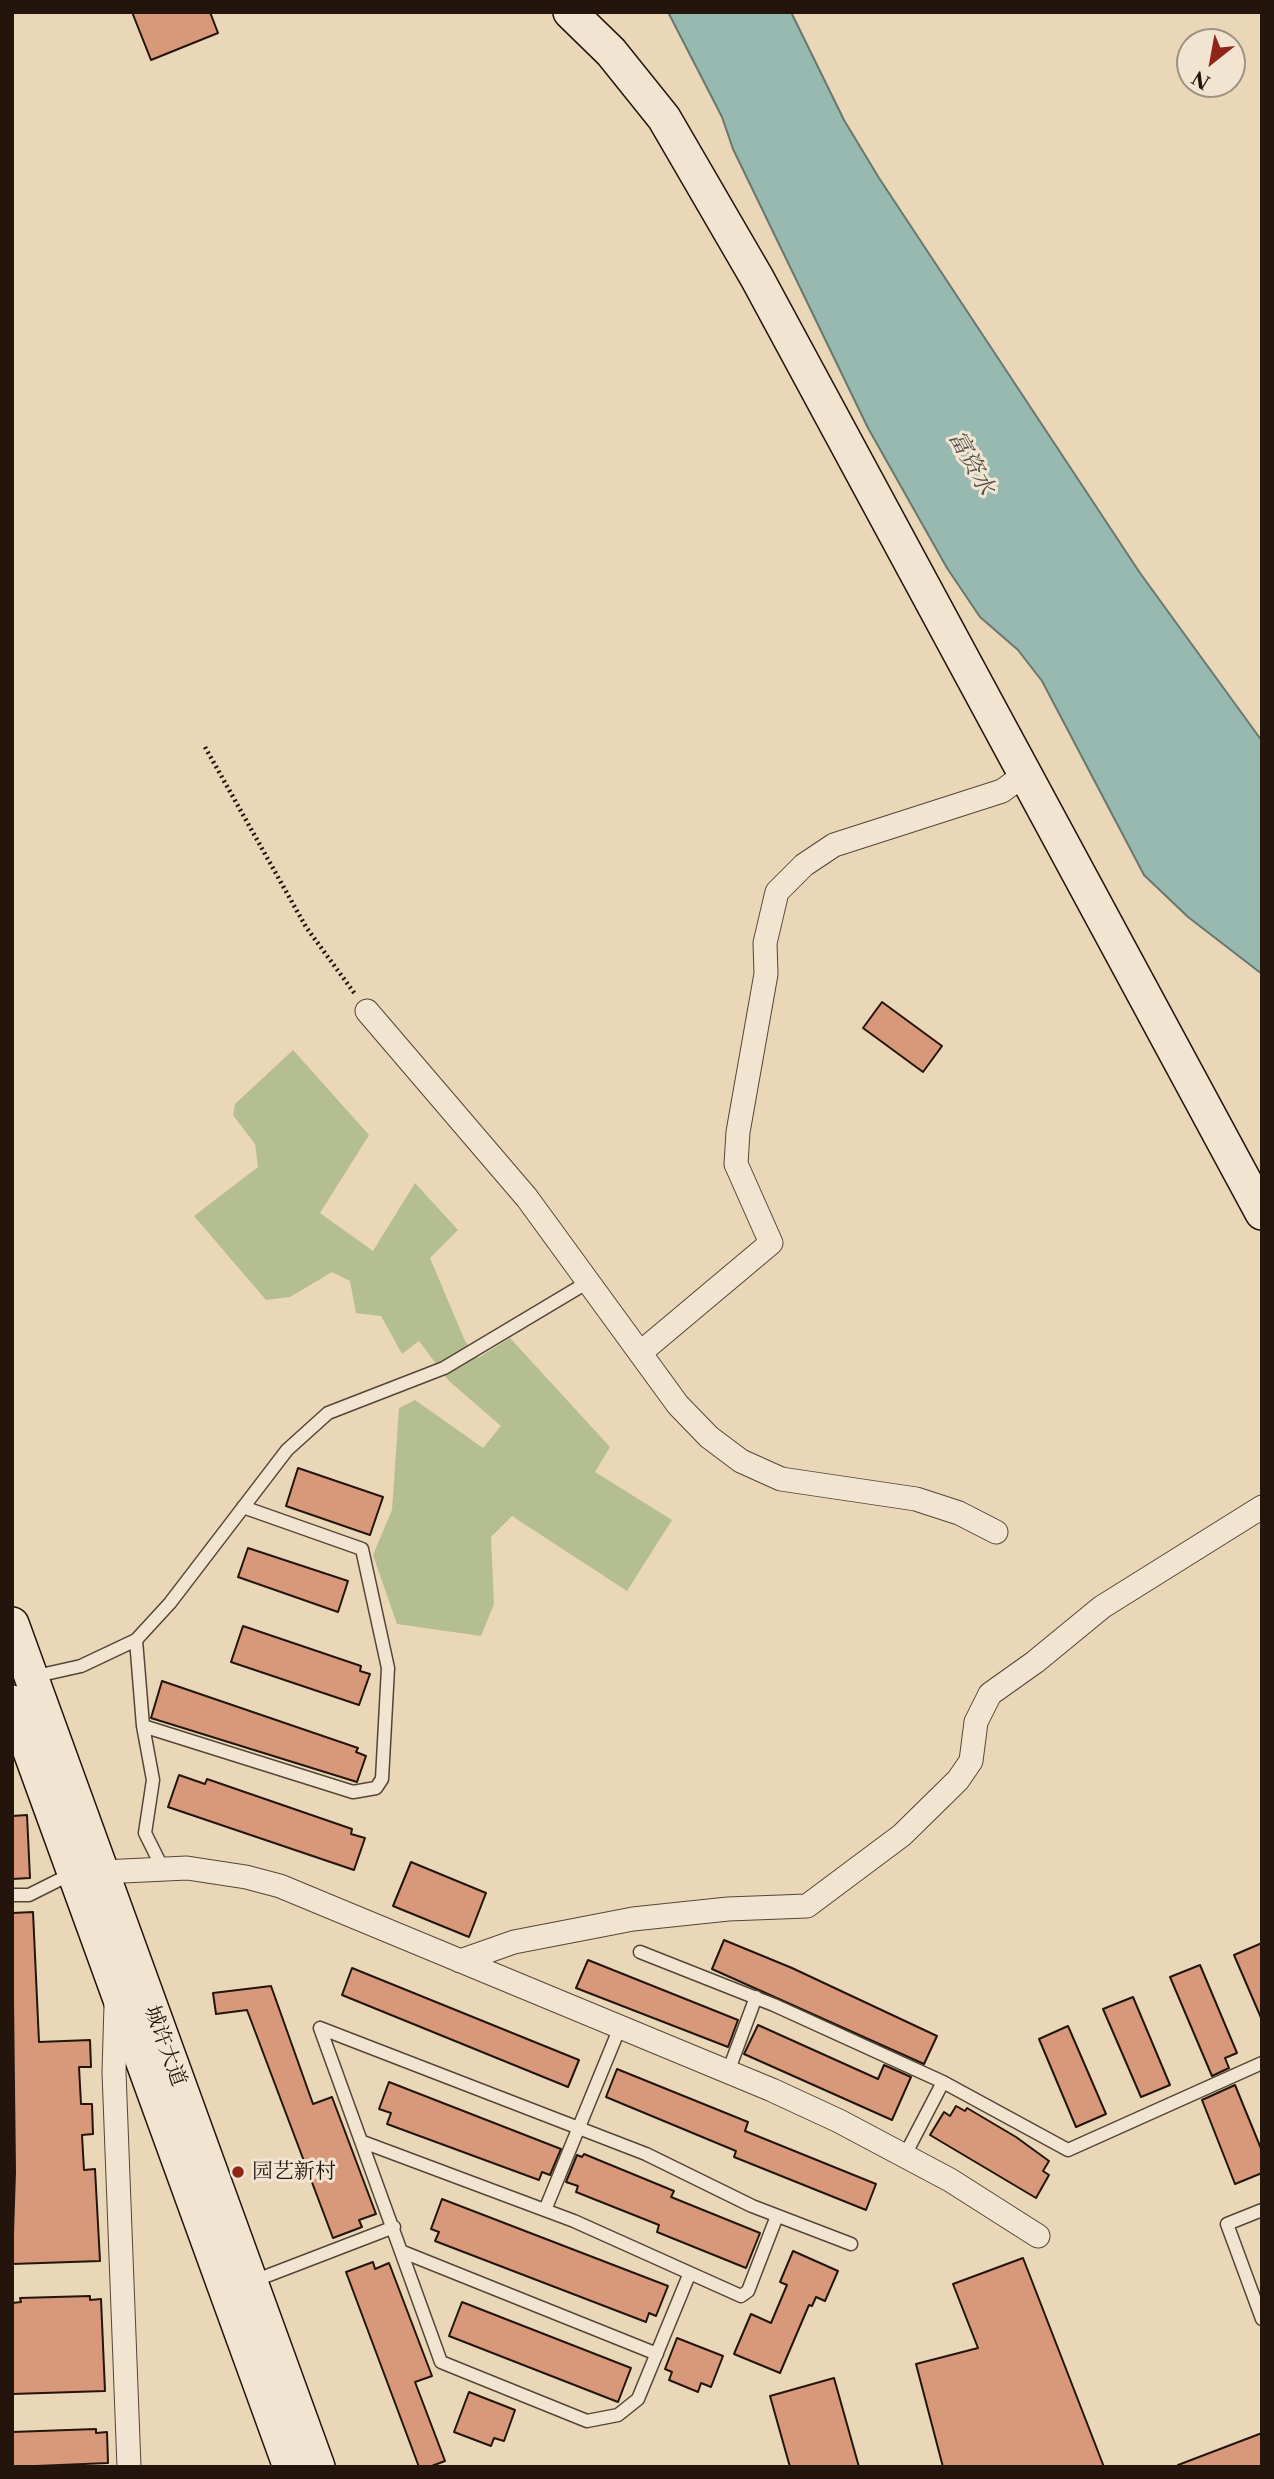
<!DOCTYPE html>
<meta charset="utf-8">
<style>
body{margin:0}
#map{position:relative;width:1274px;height:2479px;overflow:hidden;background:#e9d7b8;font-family:"Libre Caslon Text",serif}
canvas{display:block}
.frame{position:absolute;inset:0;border:14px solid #23150c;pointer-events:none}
.north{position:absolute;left:1176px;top:28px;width:70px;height:70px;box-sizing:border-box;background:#f1e5d1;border:2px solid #9f9282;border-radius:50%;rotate:211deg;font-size:19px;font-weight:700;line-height:28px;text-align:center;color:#23150c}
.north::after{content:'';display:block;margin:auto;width:24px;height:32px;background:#8f2418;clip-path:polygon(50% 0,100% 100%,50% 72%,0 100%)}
</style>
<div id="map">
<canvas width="1274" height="2479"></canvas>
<div class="frame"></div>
<div class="north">N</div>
</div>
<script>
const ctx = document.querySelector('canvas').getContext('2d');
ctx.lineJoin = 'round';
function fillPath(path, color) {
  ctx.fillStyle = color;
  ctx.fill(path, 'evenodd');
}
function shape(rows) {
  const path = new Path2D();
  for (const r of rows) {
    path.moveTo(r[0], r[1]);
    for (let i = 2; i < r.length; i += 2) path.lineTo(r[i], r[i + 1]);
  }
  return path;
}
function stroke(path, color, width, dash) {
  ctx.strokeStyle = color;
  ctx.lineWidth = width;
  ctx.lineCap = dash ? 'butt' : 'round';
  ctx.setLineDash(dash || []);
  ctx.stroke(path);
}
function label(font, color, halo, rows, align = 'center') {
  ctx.font = font + ' "Libre Caslon Text","Noto Serif SC",serif';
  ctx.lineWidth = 6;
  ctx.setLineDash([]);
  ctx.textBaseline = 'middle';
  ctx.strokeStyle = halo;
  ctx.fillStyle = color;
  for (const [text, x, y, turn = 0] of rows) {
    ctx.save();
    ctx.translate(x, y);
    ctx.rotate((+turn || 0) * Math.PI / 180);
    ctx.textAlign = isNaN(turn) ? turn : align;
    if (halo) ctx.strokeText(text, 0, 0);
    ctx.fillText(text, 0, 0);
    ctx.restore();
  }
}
fillPath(shape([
 [293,1050,369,1135,320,1213,373,1251,415,1183,458,1230,430,1258,465,1341,478,1358,510,1338,610,1447,595,1472,672,1520,627,1591,512,1516,491,1537,494,1604,481,1636,397,1624,373,1555,392,1510,399,1408,415,1400,483,1448,501,1426,449,1381,419,1341,402,1354,381,1316,356,1313,350,1281,332,1272,290,1297,266,1300,194,1216,258,1167,255,1144,233,1115,235,1104]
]), '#b5be90');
const water = shape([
 [668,12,791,12,844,120,879,178,1140,573,1262,741,1262,974,1188,917,1144,875,1042,681,1018,650,980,617,947,568,868,428,733,149,722,117,668,12]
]);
fillPath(water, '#97b9b0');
stroke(water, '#69776e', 2);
const building = shape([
 [132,12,210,12,218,33,151,60,132,12],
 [882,1002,942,1046,923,1072,863,1028,882,1002],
 [298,1468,383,1497,370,1535,286,1506,298,1468],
 [248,1548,348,1581,338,1612,238,1577,248,1548],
 [243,1626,361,1666,360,1671,370,1674,359,1705,231,1662,243,1626],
 [162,1681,358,1748,356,1752,366,1756,357,1782,151,1718,162,1681],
 [179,1775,205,1784,207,1779,352,1829,351,1834,365,1838,354,1870,168,1807,179,1775],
 [27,1815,30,1878,12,1879,12,1816,27,1815],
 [411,1862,486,1893,469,1937,393,1906,411,1862],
 [33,1912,39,2042,90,2040,91,2067,79,2067,81,2104,92,2104,93,2134,82,2135,84,2170,95,2169,100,2261,12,2264,15,2172,12,1913,33,1912],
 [724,1940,792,1968,937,2036,924,2064,712,1969,724,1940],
 [1262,1943,1262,2020,1234,1955,1262,1943],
 [588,1960,738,2020,728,2047,576,1988,588,1960],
 [1200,1965,1237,2053,1225,2058,1229,2068,1212,2076,1170,1977,1200,1965],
 [352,1968,579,2060,568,2087,342,1995,352,1968],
 [271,1986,313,2104,332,2097,376,2214,359,2220,362,2227,333,2238,247,2010,216,2014,213,1993,271,1986],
 [1133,1997,1170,2085,1141,2097,1103,2009,1133,1997],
 [758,2025,878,2079,884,2065,911,2077,892,2120,744,2054,758,2025],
 [1068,2026,1106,2114,1076,2127,1039,2039,1068,2026],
 [617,2069,748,2122,745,2131,876,2184,866,2210,734,2157,736,2151,606,2097,617,2069],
 [389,2082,561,2149,550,2175,542,2172,539,2180,387,2124,391,2113,379,2109,389,2082],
 [1235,2085,1262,2151,1262,2173,1235,2184,1202,2100,1235,2085],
 [956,2106,965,2111,967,2108,1016,2137,1049,2161,1043,2171,1049,2175,1036,2198,930,2135,944,2112,950,2116,956,2106],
 [584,2154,674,2191,671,2197,760,2233,746,2268,657,2232,659,2225,576,2192,578,2186,566,2182,577,2155,582,2157,584,2154],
 [442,2199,668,2286,656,2316,649,2313,646,2322,435,2241,439,2232,431,2229,442,2199],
 [793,2251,838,2271,825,2301,816,2297,812,2306,809,2305,780,2373,734,2354,751,2314,771,2323,787,2285,780,2282,793,2251],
 [1023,2258,1104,2467,943,2467,916,2364,978,2348,953,2284,1023,2258],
 [373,2262,375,2269,389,2263,432,2376,415,2382,445,2461,429,2467,419,2467,346,2272,373,2262],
 [90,2296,90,2300,101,2299,105,2391,12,2394,12,2303,21,2302,20,2298,90,2296],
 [462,2302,631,2368,618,2402,449,2336,462,2302],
 [677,2338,723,2356,711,2387,701,2383,698,2392,669,2380,672,2372,665,2369,677,2338],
 [834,2378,859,2467,790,2467,770,2396,834,2378],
 [469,2392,515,2410,504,2441,494,2438,491,2446,454,2432,469,2392],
 [96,2429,96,2433,107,2432,108,2463,12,2467,12,2432,96,2429],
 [1262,2433,1262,2467,1178,2467,1178,2465,1262,2433]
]);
fillPath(building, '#d8997b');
stroke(building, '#23150c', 2);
const lane = shape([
 [136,1640,143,1726,153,1780,145,1833,162,1867],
 [32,1677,81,1666,136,1640,170,1603,287,1450,328,1413,444,1368,588,1282],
 [143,1726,353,1792,376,1788,382,1779,388,1668,362,1549,243,1507],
 [12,1895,29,1895,73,1873],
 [640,1952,774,2005,943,2082],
 [320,2028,441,2362,587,2421,618,2415,638,2399,689,2275],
 [320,2028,646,2154,752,2206,851,2244],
 [728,2072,756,1997],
 [363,2142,574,2221,741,2296,748,2291,777,2216],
 [905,2155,943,2082,1068,2150,1262,2063],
 [545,2210,620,2027],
 [1262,2210,1227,2224,1262,2319],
 [403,2252,657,2354],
 [251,2282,394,2227]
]);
const street = shape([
 [367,1011,527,1198,678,1405,709,1437,741,1461,781,1479,916,1499,959,1513,996,1532],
 [640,1353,771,1243,736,1164,738,1132,766,974,765,943,777,892,804,865,834,845,1002,791,1024,775],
 [102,1872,187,1868,246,1877,280,1886,772,2090,839,2121,950,2180,1038,2236],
 [460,1961,514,1942,633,1919,728,1909,807,1906,902,1835,958,1780,971,1761,976,1722,990,1694,1035,1662,1102,1607,1262,1507],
 [116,2005,114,2072,129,2467]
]);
const secondary = shape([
 [570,12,611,52,664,118,757,278,1262,1213],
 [12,1624,318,2467],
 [12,1702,290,2467]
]);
stroke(lane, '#544637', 15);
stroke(street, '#544637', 25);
stroke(secondary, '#23150c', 36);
stroke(shape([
 [205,747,306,927,355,994]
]), '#23150c', 4.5, [2, 3.5]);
stroke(lane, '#f1e5d1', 12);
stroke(street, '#f1e5d1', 23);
stroke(secondary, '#f1e5d1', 33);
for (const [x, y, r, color] of [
 [238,2172,7,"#8f2418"]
]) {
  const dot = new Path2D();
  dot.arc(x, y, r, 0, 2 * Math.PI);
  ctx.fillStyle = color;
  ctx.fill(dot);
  stroke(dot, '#f1e5d1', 2.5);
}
label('21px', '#23150c', '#f1e5d1', [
 ["城许大道",165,2046,70]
]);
label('21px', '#23150c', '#f1e5d1', [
 ["园艺新村",252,2172]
], 'left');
label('italic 23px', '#4c4e45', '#f1e5d1', [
 ["富资水",971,463,61]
]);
</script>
